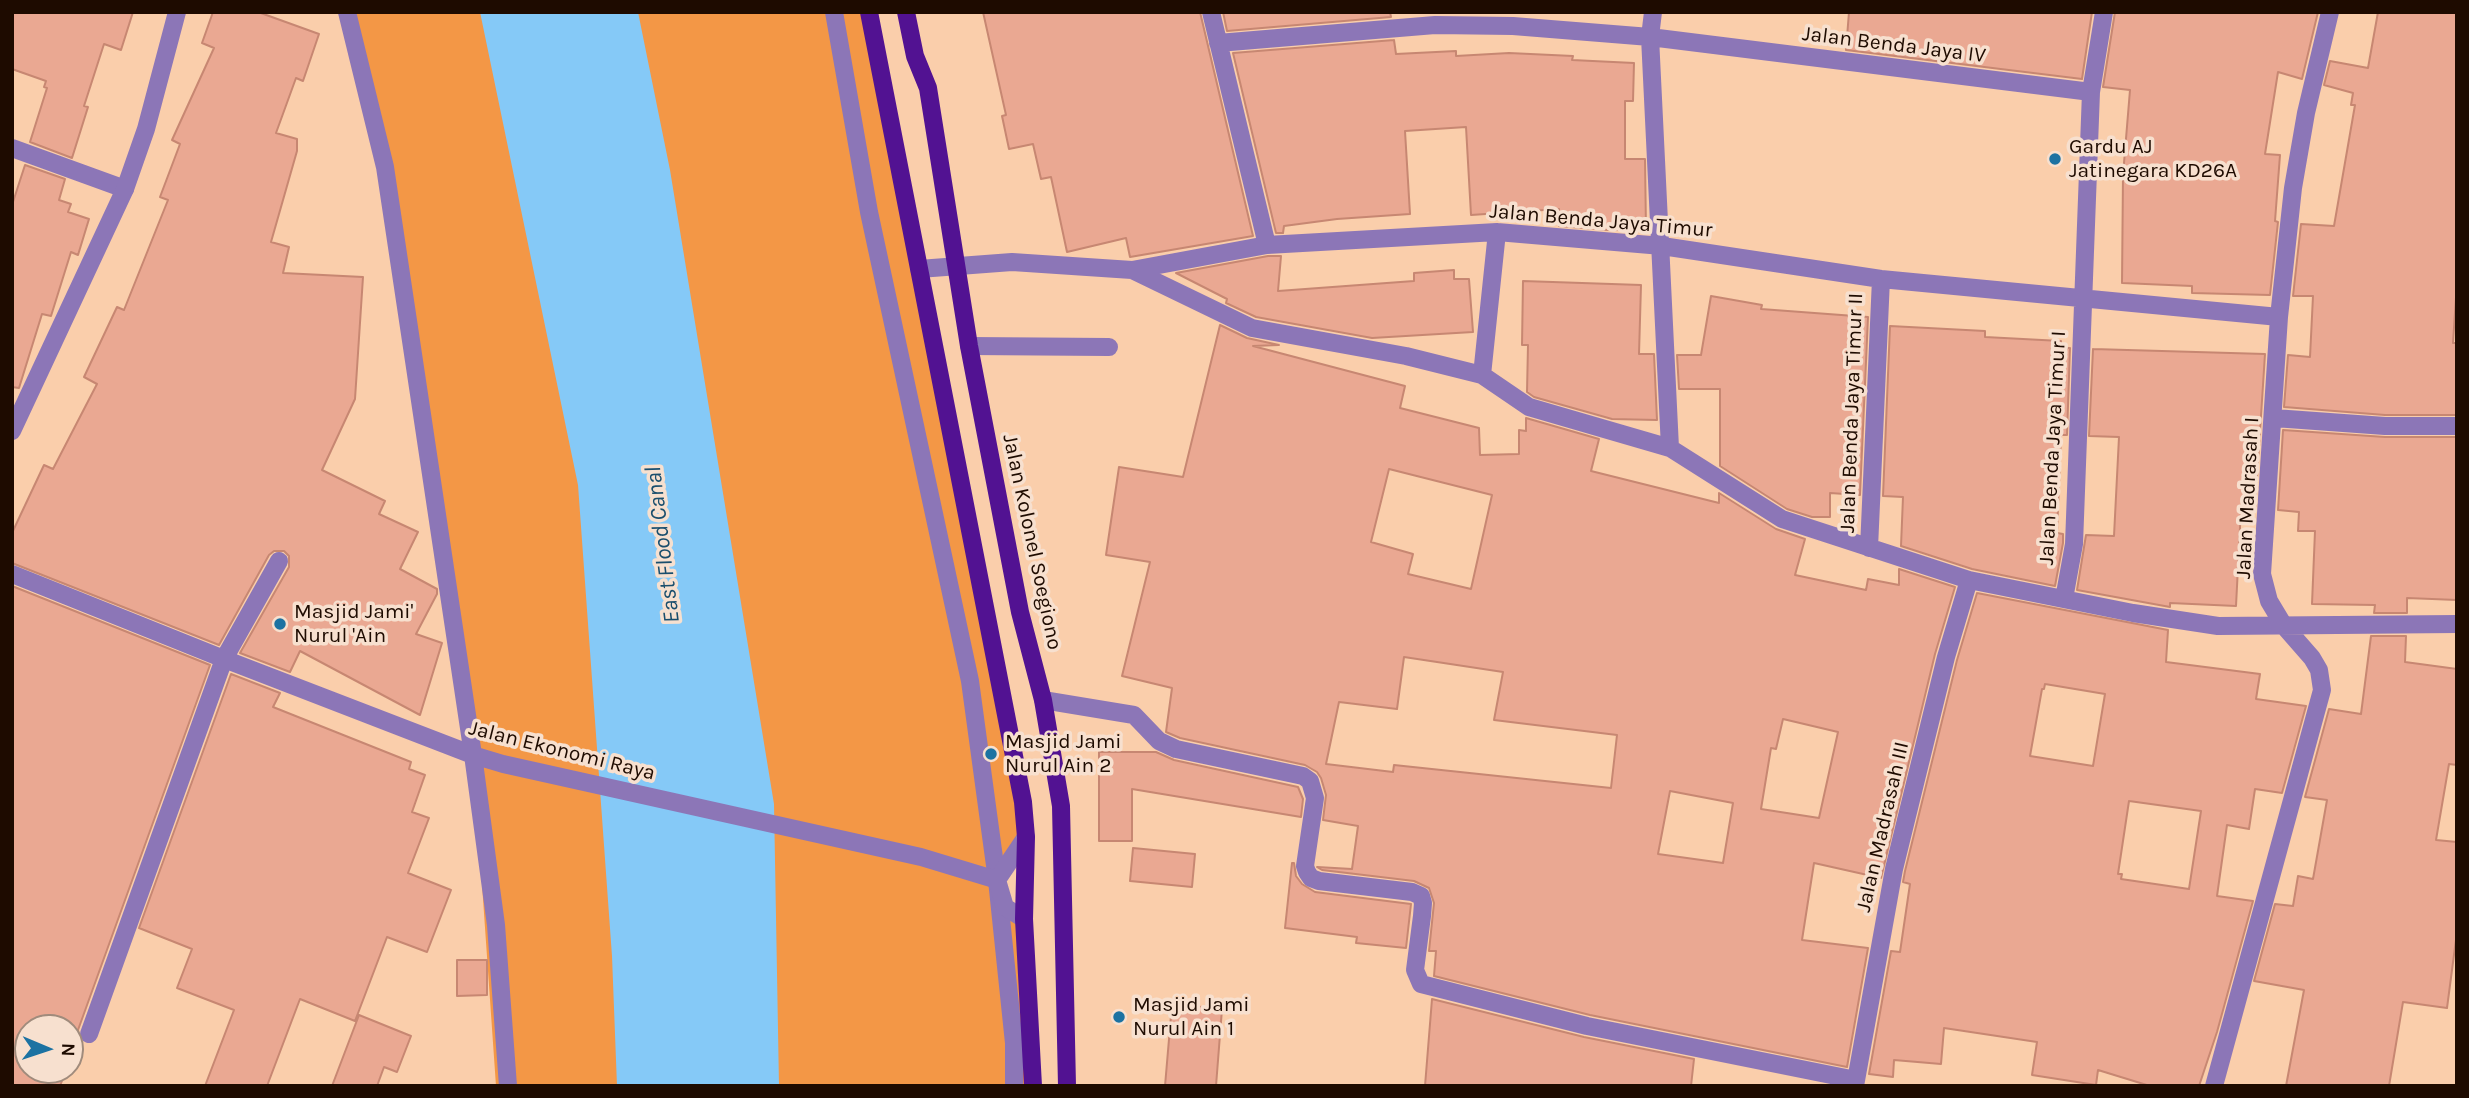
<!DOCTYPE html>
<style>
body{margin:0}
#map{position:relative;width:2469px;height:1098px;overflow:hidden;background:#faceab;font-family:Karla,sans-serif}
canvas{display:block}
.frame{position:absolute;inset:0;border:14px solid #1e0b00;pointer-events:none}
.north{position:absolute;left:14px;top:1014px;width:70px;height:70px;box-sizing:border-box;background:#f7e0cf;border:2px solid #a08b7c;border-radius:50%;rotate:92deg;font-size:19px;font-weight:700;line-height:28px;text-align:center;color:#1e0b00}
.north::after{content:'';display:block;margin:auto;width:24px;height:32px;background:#1c72a2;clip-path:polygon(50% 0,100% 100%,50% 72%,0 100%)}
</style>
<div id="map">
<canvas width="2469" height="1098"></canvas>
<div class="frame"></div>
<div class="north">N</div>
</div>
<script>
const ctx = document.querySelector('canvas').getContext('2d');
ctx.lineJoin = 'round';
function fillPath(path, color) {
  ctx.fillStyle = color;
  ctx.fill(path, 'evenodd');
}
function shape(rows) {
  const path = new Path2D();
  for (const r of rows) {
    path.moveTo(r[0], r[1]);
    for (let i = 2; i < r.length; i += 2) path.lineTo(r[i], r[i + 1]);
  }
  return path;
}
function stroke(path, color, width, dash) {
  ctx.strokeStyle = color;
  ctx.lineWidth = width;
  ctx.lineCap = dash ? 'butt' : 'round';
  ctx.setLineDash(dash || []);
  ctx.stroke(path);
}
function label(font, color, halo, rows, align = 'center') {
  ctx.font = font + ' Karla,sans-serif';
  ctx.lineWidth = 7;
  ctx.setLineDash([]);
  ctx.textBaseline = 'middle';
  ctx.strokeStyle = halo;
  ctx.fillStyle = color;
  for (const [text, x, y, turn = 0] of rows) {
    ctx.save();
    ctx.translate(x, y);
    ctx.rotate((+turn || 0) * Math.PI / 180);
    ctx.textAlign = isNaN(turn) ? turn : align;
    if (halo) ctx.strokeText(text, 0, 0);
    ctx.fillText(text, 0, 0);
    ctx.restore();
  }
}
fillPath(shape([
 [347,12,869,12,1026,837,997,880,1024,919,1033,1086,496,1086,473,755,385,167]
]), '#f39746');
fillPath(shape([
 [480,12,638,12,670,170,774,804,779,1086,617,1086,612,956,578,485]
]), '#85c9f7');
const building = shape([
 [12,12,133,12,121,50,104,44,84,106,88,107,72,158,30,142,47,88,44,87,46,81,12,69,12,12],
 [213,12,258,12,319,34,303,81,296,78,276,133,297,139,297,151,271,242,289,247,283,273,363,277,355,399,322,470,385,501,379,514,418,532,400,569,437,589,437,594,416,634,442,643,420,715,300,651,290,672,240,653,289,567,289,556,284,551,274,551,269,555,219,645,12,563,12,533,44,465,53,469,97,384,84,377,117,307,124,310,168,200,160,197,180,144,172,140,214,48,202,43,213,12],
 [983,12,1200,12,1253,236,1130,257,1126,238,1067,252,1051,177,1041,179,1033,144,1009,149,1002,116,1006,115,983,12],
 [1223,12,1390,12,1391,17,1227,31,1223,12],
 [1849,12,2092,12,2082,79,1846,50,1849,12],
 [2115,12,2318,12,2302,79,2278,72,2265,154,2280,155,2275,221,2278,222,2270,295,2192,293,2192,286,2122,283,2123,175,2130,90,2103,87,2115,12],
 [2378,12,2457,12,2457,282,2453,343,2457,343,2457,415,2385,415,2284,407,2288,355,2310,357,2313,296,2293,296,2301,224,2334,226,2355,105,2351,105,2353,93,2324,85,2330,61,2368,68,2378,12],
 [1394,40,1396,54,1456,51,1456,56,1509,53,1573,56,1572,60,1634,63,1633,101,1625,101,1625,159,1645,159,1646,230,1608,230,1559,226,1559,209,1471,215,1466,127,1405,131,1410,214,1337,219,1284,226,1283,233,1276,233,1233,53,1394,40],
 [25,165,65,179,59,200,71,204,68,212,89,219,78,255,71,252,51,316,42,314,19,388,12,387,12,205,25,165],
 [1268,256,1281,256,1278,291,1414,281,1414,273,1454,270,1454,279,1469,279,1473,332,1372,338,1256,317,1226,303,1227,299,1176,273,1268,256],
 [1523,281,1641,285,1639,354,1654,354,1657,420,1612,419,1534,397,1527,392,1528,345,1522,345,1523,281],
 [1711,296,1762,305,1761,309,1868,317,1860,495,1830,493,1830,517,1812,517,1787,509,1720,466,1720,389,1679,389,1677,355,1701,355,1711,296],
 [1220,325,1247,338,1279,345,1253,346,1405,386,1400,408,1479,428,1480,455,1519,454,1519,430,1526,431,1526,418,1599,439,1591,471,1719,503,1719,493,1776,529,1805,539,1795,575,1866,590,1868,579,1899,585,1899,569,1955,587,1935,654,1881,878,1814,863,1802,940,1868,948,1847,1067,1590,1015,1434,976,1436,951,1429,951,1434,903,1429,888,1414,881,1322,870,1317,867,1352,869,1358,826,1323,820,1326,795,1321,778,1317,772,1305,765,1180,738,1166,732,1172,688,1122,676,1150,562,1106,555,1119,467,1183,477,1220,325],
 [1389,469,1492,495,1471,589,1408,574,1413,554,1371,542,1389,469],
 [1404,657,1503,672,1494,720,1617,735,1611,788,1394,765,1393,772,1326,764,1339,702,1397,709,1404,657],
 [1783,719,1838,732,1819,818,1761,809,1771,748,1776,749,1783,719],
 [1670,791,1733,803,1723,863,1658,854,1670,791],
 [1890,326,1985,331,1985,337,2061,341,2061,348,2070,348,2067,435,2061,435,2057,533,2063,534,2063,543,2055,586,1972,569,1901,546,1903,497,1883,496,1890,326],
 [2093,349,2265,354,2255,509,2241,508,2236,606,2170,603,2170,607,2077,590,2086,535,2114,536,2119,437,2089,436,2093,349],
 [2283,430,2385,437,2457,437,2457,600,2407,598,2407,613,2374,613,2375,605,2312,604,2315,531,2298,531,2299,512,2278,510,2283,430],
 [12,586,210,665,78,1030,79,1038,70,1060,70,1028,28,1028,28,1070,66,1070,60,1086,12,1086,12,586],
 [1977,593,2168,630,2166,662,2260,674,2256,699,2306,706,2282,793,2255,789,2249,829,2227,825,2217,896,2253,901,2217,1032,2199,1086,2150,1086,2098,1070,2096,1085,2032,1075,2037,1042,1944,1028,1941,1064,1894,1060,1893,1077,1869,1074,1891,951,1900,952,1910,884,1903,882,1905,871,1957,660,1977,593],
 [2045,684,2105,694,2093,766,2030,756,2042,689,2044,689,2045,684],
 [2129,801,2201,811,2189,889,2121,879,2122,874,2118,874,2129,801],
 [2371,636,2406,636,2405,662,2457,669,2457,765,2449,764,2436,840,2457,842,2457,932,2447,1008,2403,1002,2389,1086,2286,1086,2304,990,2254,981,2275,904,2293,906,2298,876,2313,879,2327,800,2305,797,2329,709,2361,714,2371,636],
 [231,674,280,693,273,707,411,762,409,769,425,775,412,812,429,818,408,873,451,890,427,952,387,937,355,1021,300,999,267,1086,205,1086,234,1010,177,988,192,949,139,928,231,674],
 [1099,752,1156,752,1174,760,1298,787,1303,799,1301,817,1132,789,1132,841,1099,841,1099,752],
 [1133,848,1195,854,1192,887,1130,881,1133,848],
 [1292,863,1294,863,1296,876,1302,884,1315,892,1411,904,1406,948,1356,943,1357,937,1285,928,1292,863],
 [457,960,487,960,487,995,457,996,457,960],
 [1432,999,1584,1037,1694,1059,1691,1086,1425,1086,1432,999],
 [1172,1004,1222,1009,1216,1086,1165,1086,1172,1004],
 [359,1015,411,1036,397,1072,384,1067,377,1086,332,1086,359,1015]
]);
fillPath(building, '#eaa892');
stroke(building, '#c78772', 2);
stroke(shape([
 [969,346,1109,347]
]), '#8c76b7', 18);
stroke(shape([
 [834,12,869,212,970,681,997,880,1014,1043,1014,1086]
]), '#8c76b7', 18);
stroke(shape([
 [347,12,385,167,473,755,496,925,508,1086],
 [1211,12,1267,245],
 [1653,12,1650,37,1670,448],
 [1218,43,1435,25,1513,26,1650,37,2091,92],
 [12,148,125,189],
 [919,269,1012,262,1132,270,1267,245,1497,232,1662,246,1881,279,2279,317],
 [1132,270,1252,328,1406,356,1482,375,1529,407,1670,448,1782,519,1969,580,2133,613,2218,626,2457,624],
 [1482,375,1497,232],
 [2274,418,2385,426,2457,426],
 [1869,548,1881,279],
 [12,574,224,659,473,755,503,764,921,857,997,880],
 [2064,599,2074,544,2091,92,2104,12],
 [1043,700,1134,715,1159,741,1176,749,1303,776,1310,781,1315,798,1305,866,1307,872,1311,878,1319,881,1412,892,1421,896,1423,903,1422,916,1415,970,1421,984,1587,1026,1856,1080],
 [997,880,1026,837],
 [997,880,1005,907,1024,919],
 [89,1034,224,659,279,561],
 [1855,1086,1894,869,1946,657,1969,580],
 [2214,1086,2322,690,2319,670,2312,658,2284,626,2269,601,2262,574,2279,317,2293,188,2306,113,2330,12]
]), '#8c76b7', 18);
stroke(shape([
 [12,431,125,189,146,129,177,12]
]), '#8c76b7', 18);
stroke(shape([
 [869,12,1023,802,1026,837,1024,919,1033,1086],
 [906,12,915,56,928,88,969,346,1020,612,1043,700,1061,806,1067,1086]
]), '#521292', 18);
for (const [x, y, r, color] of [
 [2055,159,7,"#1c72a2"],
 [280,624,7,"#1c72a2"],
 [991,754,7,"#1c72a2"],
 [1119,1017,7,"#1c72a2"]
]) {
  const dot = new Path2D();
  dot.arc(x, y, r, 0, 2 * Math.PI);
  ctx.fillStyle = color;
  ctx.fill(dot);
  stroke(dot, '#f7e0cf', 2.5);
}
label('21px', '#1e0b00', '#f7e0cf', [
 ["Jalan Benda Jaya IV",1894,45,7],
 ["Jalan Benda Jaya Timur",1601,221,5],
 ["Jalan Benda Jaya Timur II",1852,413,-88],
 ["Jalan Benda Jaya Timur I",2053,448,-87],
 ["Jalan Madrasah I",2248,498,-87],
 ["Jalan Kolonel Soegiono",1032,542,78],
 ["Jalan Ekonomi Raya",562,751,14],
 ["Jalan Madrasah III",1883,827,-77]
]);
label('21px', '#1e0b00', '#f7e0cf', [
 ["Gardu AJ",2069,147],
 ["Jatinegara KD26A",2069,171],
 ["Masjid Jami'",294,612],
 ["Nurul 'Ain",294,636],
 ["Masjid Jami",1005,742],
 ["Nurul Ain 2",1005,766],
 ["Masjid Jami",1133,1005],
 ["Nurul Ain 1",1133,1029]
], 'left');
label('italic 23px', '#1a4e6d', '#f7e0cf', [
 ["East Flood Canal",663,545,-97]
]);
</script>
